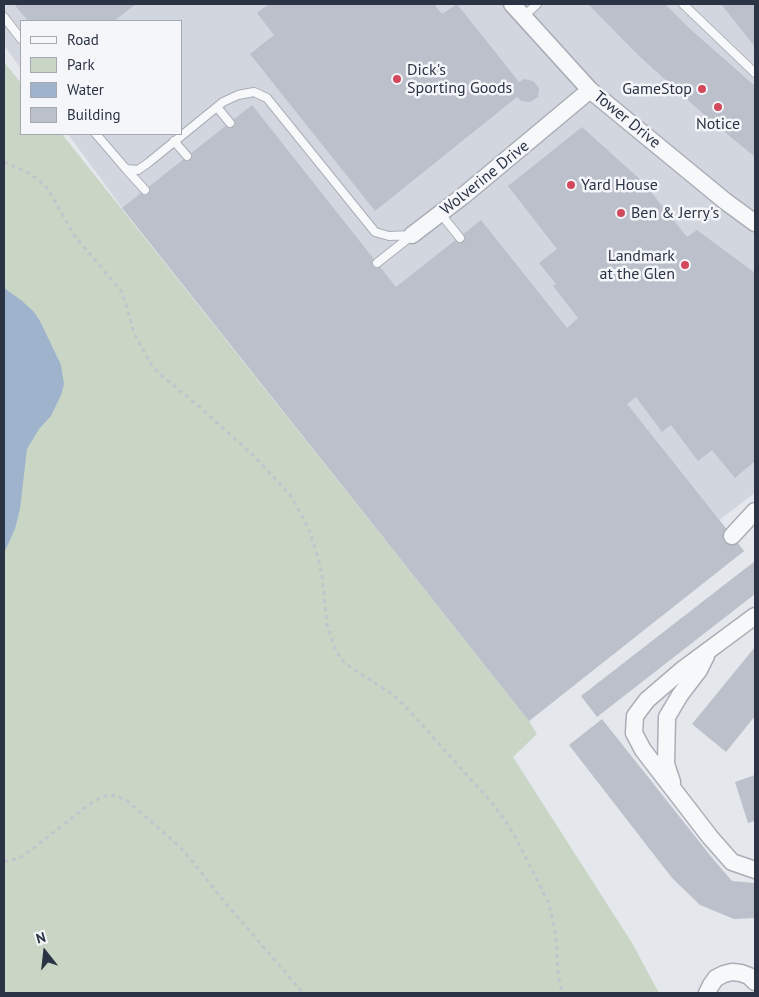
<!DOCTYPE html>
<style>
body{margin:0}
#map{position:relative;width:759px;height:997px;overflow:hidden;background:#e4e7ec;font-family:"PT Sans",sans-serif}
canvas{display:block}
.frame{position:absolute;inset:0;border:5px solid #2b3445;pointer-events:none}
.legend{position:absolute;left:20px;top:20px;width:162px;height:115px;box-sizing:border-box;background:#f4f6f9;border:1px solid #a4a8b1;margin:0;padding:6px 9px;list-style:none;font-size:15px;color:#2b3445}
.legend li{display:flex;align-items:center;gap:10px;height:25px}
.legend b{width:25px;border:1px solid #a4a8b1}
.north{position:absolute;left:20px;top:927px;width:50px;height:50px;-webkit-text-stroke:4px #f4f6f9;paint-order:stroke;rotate:344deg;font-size:14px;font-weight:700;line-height:20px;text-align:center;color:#2b3445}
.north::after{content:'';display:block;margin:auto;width:18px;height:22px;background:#2b3445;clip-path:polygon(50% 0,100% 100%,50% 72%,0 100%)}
</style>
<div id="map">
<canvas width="759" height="997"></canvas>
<div class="frame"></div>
<ul class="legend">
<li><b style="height:6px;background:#f7f8fa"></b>Road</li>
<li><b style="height:14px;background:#c9d6c5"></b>Park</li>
<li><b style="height:14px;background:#9fb4cc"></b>Water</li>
<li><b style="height:14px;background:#bbc0ca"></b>Building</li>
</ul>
<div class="north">N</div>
</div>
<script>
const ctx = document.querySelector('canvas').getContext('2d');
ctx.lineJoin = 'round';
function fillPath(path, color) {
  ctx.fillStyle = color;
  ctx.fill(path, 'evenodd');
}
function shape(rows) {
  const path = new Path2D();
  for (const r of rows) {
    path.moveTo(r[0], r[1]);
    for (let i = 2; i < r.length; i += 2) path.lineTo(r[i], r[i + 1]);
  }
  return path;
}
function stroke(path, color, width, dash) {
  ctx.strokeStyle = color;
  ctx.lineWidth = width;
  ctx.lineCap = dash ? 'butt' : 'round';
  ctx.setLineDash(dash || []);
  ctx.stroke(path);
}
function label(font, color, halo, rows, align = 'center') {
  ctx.font = font + ' "PT Sans",sans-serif';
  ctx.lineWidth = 5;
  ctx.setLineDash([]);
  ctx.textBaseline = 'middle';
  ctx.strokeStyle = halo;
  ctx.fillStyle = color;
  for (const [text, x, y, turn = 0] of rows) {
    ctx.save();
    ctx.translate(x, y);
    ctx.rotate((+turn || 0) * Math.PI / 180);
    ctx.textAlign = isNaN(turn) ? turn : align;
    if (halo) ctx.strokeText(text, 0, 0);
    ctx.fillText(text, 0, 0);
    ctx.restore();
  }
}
fillPath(shape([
 [4,4,755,4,755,493,719,520,744,551,529,721,122,208,68,134,181,134,181,21,21,21,21,69,4,45]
]), '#d2d6de');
fillPath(shape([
 [4,62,21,83,21,134,62,134,529,721,537,734,513,757,632,943,659,993,4,993]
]), '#c9d6c5');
fillPath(shape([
 [4,288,21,300,34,312,40,321,61,365,64,384,61,395,51,416,39,429,27,449,20,509,15,529,4,553]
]), '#9fb4cc');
fillPath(shape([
 [14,4,136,4,114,21,28,21],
 [269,4,434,4,442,14,457,4,519,82,524,79,533,81,539,88,538,97,530,102,521,101,517,97,375,211,250,54,274,35,257,13],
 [588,4,665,4,690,29,755,86,755,157,709,119,639,56],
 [721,4,755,4,755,47],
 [252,105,396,287,481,220,567,328,578,318,553,286,556,284,539,263,557,249,508,186,582,127,643,182,687,237,697,230,755,273,755,461,735,478,712,450,698,461,671,425,662,432,636,397,627,404,744,551,529,721,122,208],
 [755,561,755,594,597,717,581,696],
 [755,647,755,716,726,752,692,724],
 [602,719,713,859,732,881,755,883,755,918,734,919,700,905,672,878,569,745],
 [755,775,755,821,748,823,735,782]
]), '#bbc0ca');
const service = shape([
 [683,4,755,73],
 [4,17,21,39],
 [523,17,537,4],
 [217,107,230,123],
 [96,134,126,169,138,170,148,163,223,102,238,95,254,92,267,98,375,232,389,236,412,235],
 [174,141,187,156],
 [126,169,145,190],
 [440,213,460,238],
 [377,263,410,237]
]);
const minor = shape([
 [512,4,590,90,725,201,755,223],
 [412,235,463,196,590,90],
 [732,536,755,511],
 [755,616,682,670,647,700,635,716,634,733,643,750,710,837,732,862,755,870],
 [672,782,666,764,667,717,680,695,699,670,706,656],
 [707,993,711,985,716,978,724,974,732,972,741,973,749,976,755,982]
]);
stroke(service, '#a9aeb7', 10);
stroke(minor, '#a9aeb7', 19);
stroke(shape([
 [4,162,25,171,39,180,48,189,74,235,121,291,126,304,134,333,152,366,162,376,202,409,256,458,291,496,308,527,318,557,322,575,327,625,335,649,341,659,350,667,392,694,405,706,493,804,504,819,516,838,549,904,556,935,558,971,560,985,563,993],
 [4,861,17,859,26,854,91,803,102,797,110,795,116,796,126,800,139,811,178,845,193,862,218,894,303,993]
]), '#c2c5cb', 3, [4, 4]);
stroke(service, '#f7f8fa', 8);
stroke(minor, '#f7f8fa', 16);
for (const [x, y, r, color] of [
 [397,79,5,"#d1495b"],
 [702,89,5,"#d1495b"],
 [718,107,5,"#d1495b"],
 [571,185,5,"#d1495b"],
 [621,213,5,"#d1495b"],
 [685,265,5,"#d1495b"]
]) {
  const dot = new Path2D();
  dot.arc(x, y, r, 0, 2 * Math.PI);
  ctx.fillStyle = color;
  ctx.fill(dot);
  stroke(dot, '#f4f6f9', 2);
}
label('16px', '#2b3445', '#f4f6f9', [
 ["Dick's",407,70],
 ["Sporting Goods",407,88],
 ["GameStop",692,89,"right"],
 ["Notice",718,124,"center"],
 ["Yard House",581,185],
 ["Ben & Jerry's",631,213],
 ["Landmark",675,256,"right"],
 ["at the Glen",675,274,"right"]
], 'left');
label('16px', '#2b3445', '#f4f6f9', [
 ["Tower Drive",627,120,39],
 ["Wolverine Drive",485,178,-39]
]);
</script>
